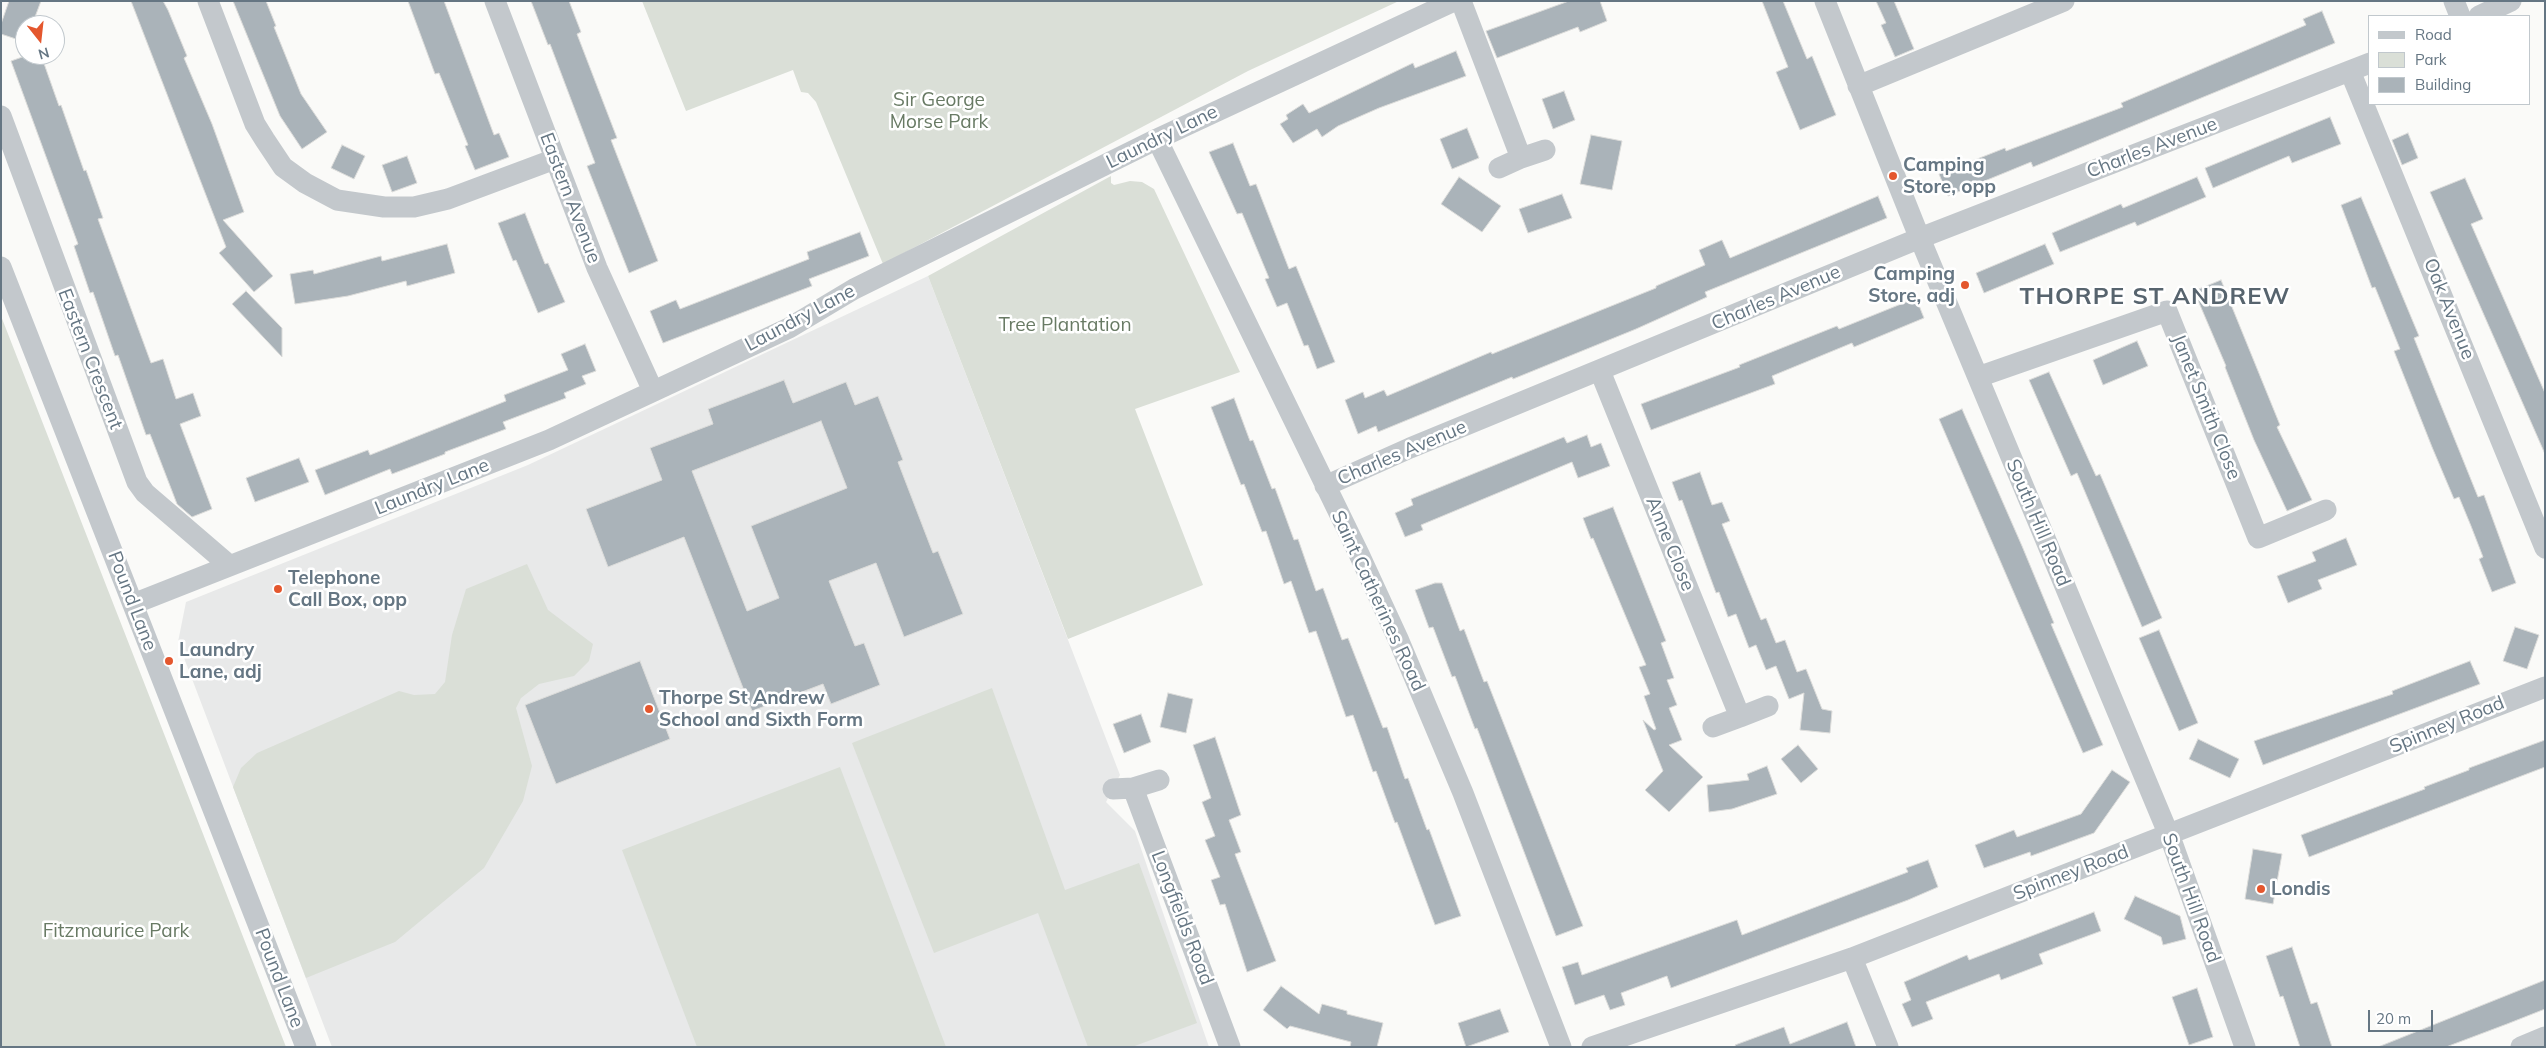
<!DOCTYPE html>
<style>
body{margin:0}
#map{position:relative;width:2546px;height:1048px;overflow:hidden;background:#fafaf8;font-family:Mulish,sans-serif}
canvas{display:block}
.frame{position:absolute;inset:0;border:2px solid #657683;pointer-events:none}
.legend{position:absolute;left:2368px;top:15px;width:162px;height:90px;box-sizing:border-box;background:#fff;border:1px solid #c1c8cd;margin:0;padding:6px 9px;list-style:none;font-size:15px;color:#657683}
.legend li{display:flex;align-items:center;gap:10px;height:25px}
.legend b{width:25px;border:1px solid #c1c8cd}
.north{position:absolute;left:15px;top:15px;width:50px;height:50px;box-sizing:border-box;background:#fff;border:1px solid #c1c8cd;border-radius:50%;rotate:164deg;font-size:14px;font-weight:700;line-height:20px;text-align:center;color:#657683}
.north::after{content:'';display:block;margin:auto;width:18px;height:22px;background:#e4572e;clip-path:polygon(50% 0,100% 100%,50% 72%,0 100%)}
.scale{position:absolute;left:2368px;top:1010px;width:65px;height:22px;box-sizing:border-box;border:2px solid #657683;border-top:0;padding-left:6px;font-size:15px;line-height:18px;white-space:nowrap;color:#657683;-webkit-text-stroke:4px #fff;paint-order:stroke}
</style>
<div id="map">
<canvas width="2546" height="1048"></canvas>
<div class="frame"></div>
<ul class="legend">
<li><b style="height:6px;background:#c3c8cc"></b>Road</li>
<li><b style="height:14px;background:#dadfd7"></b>Park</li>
<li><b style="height:14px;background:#aab3b9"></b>Building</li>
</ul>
<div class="north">N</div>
<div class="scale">20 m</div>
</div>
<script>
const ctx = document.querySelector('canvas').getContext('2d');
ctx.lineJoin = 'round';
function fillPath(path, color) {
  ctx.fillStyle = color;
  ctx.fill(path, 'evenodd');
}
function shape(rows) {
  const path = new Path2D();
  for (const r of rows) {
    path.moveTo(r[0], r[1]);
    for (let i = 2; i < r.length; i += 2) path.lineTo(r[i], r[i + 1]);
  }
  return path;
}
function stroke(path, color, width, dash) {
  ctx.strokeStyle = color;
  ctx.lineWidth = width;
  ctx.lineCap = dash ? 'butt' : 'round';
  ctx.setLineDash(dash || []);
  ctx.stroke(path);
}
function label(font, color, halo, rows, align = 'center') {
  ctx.font = font + ' Mulish,sans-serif';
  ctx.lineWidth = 5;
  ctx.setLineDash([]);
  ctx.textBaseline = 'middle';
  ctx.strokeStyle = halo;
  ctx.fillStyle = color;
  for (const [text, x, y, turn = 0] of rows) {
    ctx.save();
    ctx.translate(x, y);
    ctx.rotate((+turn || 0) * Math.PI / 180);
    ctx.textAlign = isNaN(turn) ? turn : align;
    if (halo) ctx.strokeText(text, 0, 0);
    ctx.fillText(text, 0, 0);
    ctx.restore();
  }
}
fillPath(shape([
 [928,276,1120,775,1106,802,1135,831,1209,1047,332,1047,178,642,186,602,528,465]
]), '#e8e9e9');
fillPath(shape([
 [642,1,1399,1,1248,71,883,264,816,102,808,93,801,92,793,70,686,111],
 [1111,176,1111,183,1114,185,1130,181,1142,182,1154,189,1240,372,1135,409,1203,585,1068,639,928,276],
 [1,316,168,744,286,1047,1,1047],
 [527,564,548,610,593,644,589,661,574,676,539,684,521,698,516,708,532,766,523,801,484,868,395,942,306,978,233,787,241,768,257,753,399,691,414,695,435,694,445,682,452,635,466,589],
 [992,688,1065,890,1139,863,1197,1023,1132,1047,1088,1047,1038,913,934,953,852,743],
 [840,767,946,1047,697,1047,622,850]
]), '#dadfd7');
const building = shape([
 [9,1,41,1,32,25,25,25,25,42,1,34,1,24,9,1],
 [131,1,163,1,168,10,187,56,184,58,212,124,244,212,223,220,273,276,254,292,219,253,226,247,131,1],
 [233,1,266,1,276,26,274,27,301,94,327,132,302,149,280,116,233,1],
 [408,1,444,1,494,135,499,133,509,157,475,170,465,146,468,145,439,73,435,74,408,1],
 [531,1,569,1,581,32,577,34,617,138,611,140,658,261,629,273,587,166,595,163,550,44,548,45,531,1],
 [1569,1,1600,1,1607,21,1580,32,1578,27,1497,58,1486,31,1569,1],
 [1762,1,1783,1,1807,59,1812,56,1836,115,1800,130,1776,72,1788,67,1762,1],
 [1876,1,1894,1,1914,49,1895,57,1881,25,1886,23,1876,1],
 [2322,11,2335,43,2033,167,2031,162,1948,196,1939,174,2005,148,2006,151,2123,107,2121,103,2306,25,2303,19,2322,11],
 [1456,51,1466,76,1379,108,1338,126,1322,137,1317,129,1293,143,1280,124,1288,119,1286,115,1303,104,1309,113,1413,63,1415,68,1456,51],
 [28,55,41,55,59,106,61,105,84,171,86,170,103,218,98,219,151,363,163,359,176,399,193,393,201,416,180,424,212,509,192,517,177,504,150,434,146,435,118,355,115,356,93,292,90,293,74,246,78,244,11,61,28,55],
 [1564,91,1575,120,1553,129,1542,99,1564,91],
 [2330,117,2341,144,2292,163,2289,156,2213,188,2205,168,2330,117],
 [1467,128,1479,158,1452,169,1440,139,1467,128],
 [2408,133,2418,158,2402,165,2392,140,2408,133],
 [1591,135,1622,141,1612,190,1580,184,1591,135],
 [1233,143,1250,186,1256,184,1289,269,1296,266,1335,362,1317,369,1308,345,1304,346,1287,303,1277,307,1265,279,1269,278,1242,213,1237,214,1209,152,1233,143],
 [342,145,365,156,354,179,331,168,342,145],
 [407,156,417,183,392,192,382,165,407,156],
 [1459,177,1501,206,1482,232,1441,204,1459,177],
 [2197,177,2206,197,2137,226,2135,222,2060,252,2052,233,2121,204,2123,208,2197,177],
 [2465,178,2483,219,2471,224,2545,393,2545,454,2430,192,2465,178],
 [1562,194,1572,218,1528,233,1519,209,1562,194],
 [1878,196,1887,218,1705,292,1707,297,1636,329,1513,379,1512,377,1378,432,1376,426,1358,434,1345,400,1363,392,1365,398,1384,390,1387,396,1491,352,1492,354,1656,288,1656,286,1705,265,1699,250,1722,240,1730,258,1878,196],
 [2361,197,2419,336,2414,338,2436,393,2478,497,2484,495,2516,583,2492,592,2479,559,2483,557,2471,526,2459,497,2454,499,2432,447,2394,351,2400,349,2375,287,2372,288,2341,205,2361,197],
 [525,213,545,264,548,263,565,302,538,313,516,260,513,261,498,223,525,213],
 [860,232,869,256,809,279,812,286,663,343,650,311,676,300,680,309,809,259,807,252,860,232],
 [447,244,455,273,407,286,406,281,348,296,295,304,290,274,313,270,314,274,381,256,382,261,447,244],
 [2045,244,2054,264,1984,293,1976,273,2045,244],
 [2221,280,2280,425,2277,427,2312,500,2287,511,2254,440,2225,367,2226,366,2194,291,2221,280],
 [246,291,282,328,282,357,232,304,246,291],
 [1916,298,1924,318,1854,347,1852,343,1772,376,1775,384,1651,430,1641,404,1740,367,1739,365,1837,326,1839,329,1916,298],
 [2137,341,2148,366,2103,385,2093,360,2137,341],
 [585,344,596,371,582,376,586,384,564,393,566,398,503,422,506,429,445,452,445,454,392,474,390,469,325,495,315,470,368,450,370,455,506,401,504,395,568,370,561,354,585,344],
 [2049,372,2096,476,2100,474,2162,618,2142,627,2077,473,2071,476,2029,380,2049,372],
 [784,380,793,403,846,382,855,405,878,396,903,460,898,462,933,553,938,551,963,614,904,637,876,563,829,581,855,646,864,643,880,685,831,704,823,684,752,711,684,537,608,567,586,509,662,480,650,448,713,424,708,409,784,380],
 [821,421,847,488,751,526,779,598,747,611,692,471,821,421],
 [1234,398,1250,441,1253,440,1272,489,1275,488,1294,540,1298,539,1316,591,1323,588,1342,640,1348,638,1383,728,1387,727,1405,779,1408,778,1427,830,1429,829,1461,916,1435,925,1397,822,1395,823,1376,771,1373,772,1353,715,1346,717,1316,631,1309,633,1291,581,1284,584,1266,531,1262,532,1244,484,1241,485,1211,407,1234,398],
 [1962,409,2022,546,2054,623,2051,624,2103,745,2083,753,1939,419,1962,409],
 [1587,435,1591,447,1601,443,1610,466,1578,478,1572,462,1421,525,1423,530,1405,537,1395,513,1413,505,1411,499,1564,437,1567,443,1587,435],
 [299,458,309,482,255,502,246,478,299,458],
 [1700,472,1712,505,1722,502,1730,521,1722,524,1761,620,1766,618,1776,643,1785,640,1797,672,1806,669,1822,709,1832,711,1830,733,1800,730,1804,693,1789,699,1776,666,1766,670,1756,645,1749,648,1736,614,1728,617,1719,592,1716,593,1682,500,1679,501,1672,482,1700,472],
 [1613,507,1666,641,1661,643,1674,678,1667,680,1677,705,1669,708,1682,740,1669,745,1703,777,1669,812,1645,790,1663,771,1643,720,1654,730,1656,729,1644,696,1650,694,1639,667,1646,665,1593,538,1591,539,1583,518,1613,507],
 [2346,538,2357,565,2318,580,2322,589,2288,603,2277,576,2316,561,2312,552,2346,538],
 [1435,583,1442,583,1460,631,1464,629,1484,682,1487,681,1583,926,1556,936,1477,728,1475,729,1455,676,1452,677,1433,627,1429,628,1415,590,1435,583],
 [2515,627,2539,635,2527,669,2503,661,2515,627],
 [2159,630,2198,723,2179,731,2139,638,2159,630],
 [640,661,670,739,556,784,525,705,640,661],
 [2470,661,2480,684,2263,765,2254,741,2393,694,2392,691,2470,661],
 [1168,693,1193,699,1186,733,1160,727,1168,693],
 [1141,714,1151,742,1124,753,1113,724,1141,714],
 [1215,737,1241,815,1229,820,1241,852,1235,854,1276,961,1247,972,1225,904,1220,905,1211,880,1220,877,1205,840,1215,836,1202,802,1211,798,1193,745,1215,737],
 [2198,739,2239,759,2230,778,2189,759,2198,739],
 [2545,740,2545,767,2309,857,2301,835,2425,789,2424,787,2469,770,2469,768,2545,740],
 [1798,745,1818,769,1801,783,1781,759,1798,745],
 [1767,766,1777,794,1732,809,1709,812,1707,785,1749,780,1747,774,1767,766],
 [2112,770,2130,782,2094,833,2031,856,2030,852,1984,868,1975,845,2014,830,2017,837,2081,814,2112,770],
 [2253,849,2282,854,2273,904,2245,899,2253,849],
 [1928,860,1938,887,1908,900,1671,988,1667,976,1621,993,1625,1005,1610,1010,1604,995,1575,1005,1562,967,1578,962,1582,975,1737,920,1742,935,1908,872,1906,868,1928,860],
 [2135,896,2180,916,2186,939,2163,945,2161,937,2124,919,2135,896],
 [2094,912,2101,931,2039,954,2043,964,2001,980,1999,974,1926,1002,1933,1019,1912,1027,1902,1004,1911,1000,1904,982,1967,955,1969,960,2094,912],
 [2292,947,2311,1004,2317,1002,2332,1047,2300,1047,2283,996,2280,997,2266,956,2292,947],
 [2545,980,2545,1009,2507,1024,2446,1047,2378,1047,2545,980],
 [1281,986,1319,1014,1322,1004,1347,1011,1347,1014,1383,1023,1377,1047,1350,1047,1351,1042,1290,1026,1287,1029,1263,1010,1281,986],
 [2197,988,2213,1037,2189,1045,2172,997,2197,988],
 [1500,1009,1509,1032,1466,1047,1458,1023,1500,1009],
 [1847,1022,1856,1047,1736,1047,1735,1045,1784,1027,1790,1044,1847,1022]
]);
fillPath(building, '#aab3b9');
stroke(building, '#dcdcda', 1);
stroke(shape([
 [208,1,255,124,265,140,283,167,305,183,337,200,384,207,414,207,448,199,555,159],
 [495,1,597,268,653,391],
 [1461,1,1521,158,1499,168],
 [1825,1,1916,229,2173,845,2245,1047],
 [2454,1,2460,16],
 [2479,16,2511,1],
 [2350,71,2545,548],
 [1858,86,2064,1],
 [1,116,137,482,145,493,230,566],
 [1157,139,1359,554,1399,641,1463,793,1561,1047],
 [1521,158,1545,150],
 [1,267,306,1047],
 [1600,371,1740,717,1713,727],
 [1978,377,2167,311,2258,538,2326,510],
 [1325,486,1410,448,1920,238,2370,63],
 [133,604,549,440,789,328,854,289,1157,139,1454,1],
 [1740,717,1768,706],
 [1159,780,1133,788,1230,1047],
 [1113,789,1133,788],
 [1852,958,1888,1047],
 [1592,1047,1852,958,2545,687],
 [2521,1047,2545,1037]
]), '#c3c8cc', 21);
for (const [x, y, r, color] of [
 [1893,176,5,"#e4572e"],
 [1965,285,5,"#e4572e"],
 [278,589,5,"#e4572e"],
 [169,661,5,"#e4572e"],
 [649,709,5,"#e4572e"],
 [2261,889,5,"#e4572e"]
]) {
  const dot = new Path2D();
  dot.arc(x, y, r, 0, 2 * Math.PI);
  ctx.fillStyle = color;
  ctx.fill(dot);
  stroke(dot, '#fff', 2);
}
label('19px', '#687a64', '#fff', [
 ["Sir George",939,100],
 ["Morse Park",939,122],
 ["Tree Plantation",1065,325],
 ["Fitzmaurice Park",116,931]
]);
label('19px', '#657683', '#fff', [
 ["Laundry Lane",1162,137,-26],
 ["Charles Avenue",2152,148,-21],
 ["Eastern Avenue",570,198,69],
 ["Charles Avenue",1776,298,-23],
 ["Oak Avenue",2449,309,68],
 ["Laundry Lane",800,318,-28],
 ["Eastern Crescent",90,359,69],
 ["Janet Smith Close",2206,407,68],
 ["Charles Avenue",1402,453,-23],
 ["Laundry Lane",432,487,-22],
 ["South Hill Road",2038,523,67],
 ["Anne Close",1670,544,68],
 ["Pound Lane",132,601,69],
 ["Saint Catherines Road",1378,601,65],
 ["Spinney Road",2447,725,-22],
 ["Spinney Road",2071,873,-21],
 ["South Hill Road",2191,898,70],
 ["Longfields Road",1182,918,69],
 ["Pound Lane",279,978,69]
]);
label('bold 19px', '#657683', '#fff', [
 ["Camping",1903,165],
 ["Store, opp",1903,187],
 ["Camping",1955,274,"right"],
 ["Store, adj",1955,296,"right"],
 ["Telephone",288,578],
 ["Call Box, opp",288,600],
 ["Laundry",179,650],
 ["Lane, adj",179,672],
 ["Thorpe St Andrew",659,698],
 ["School and Sixth Form",659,720],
 ["Londis",2271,889]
], 'left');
ctx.letterSpacing = '1px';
label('bold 24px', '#57646e', '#fff', [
 ["THORPE ST ANDREW",2155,297]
]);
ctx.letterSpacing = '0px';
</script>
